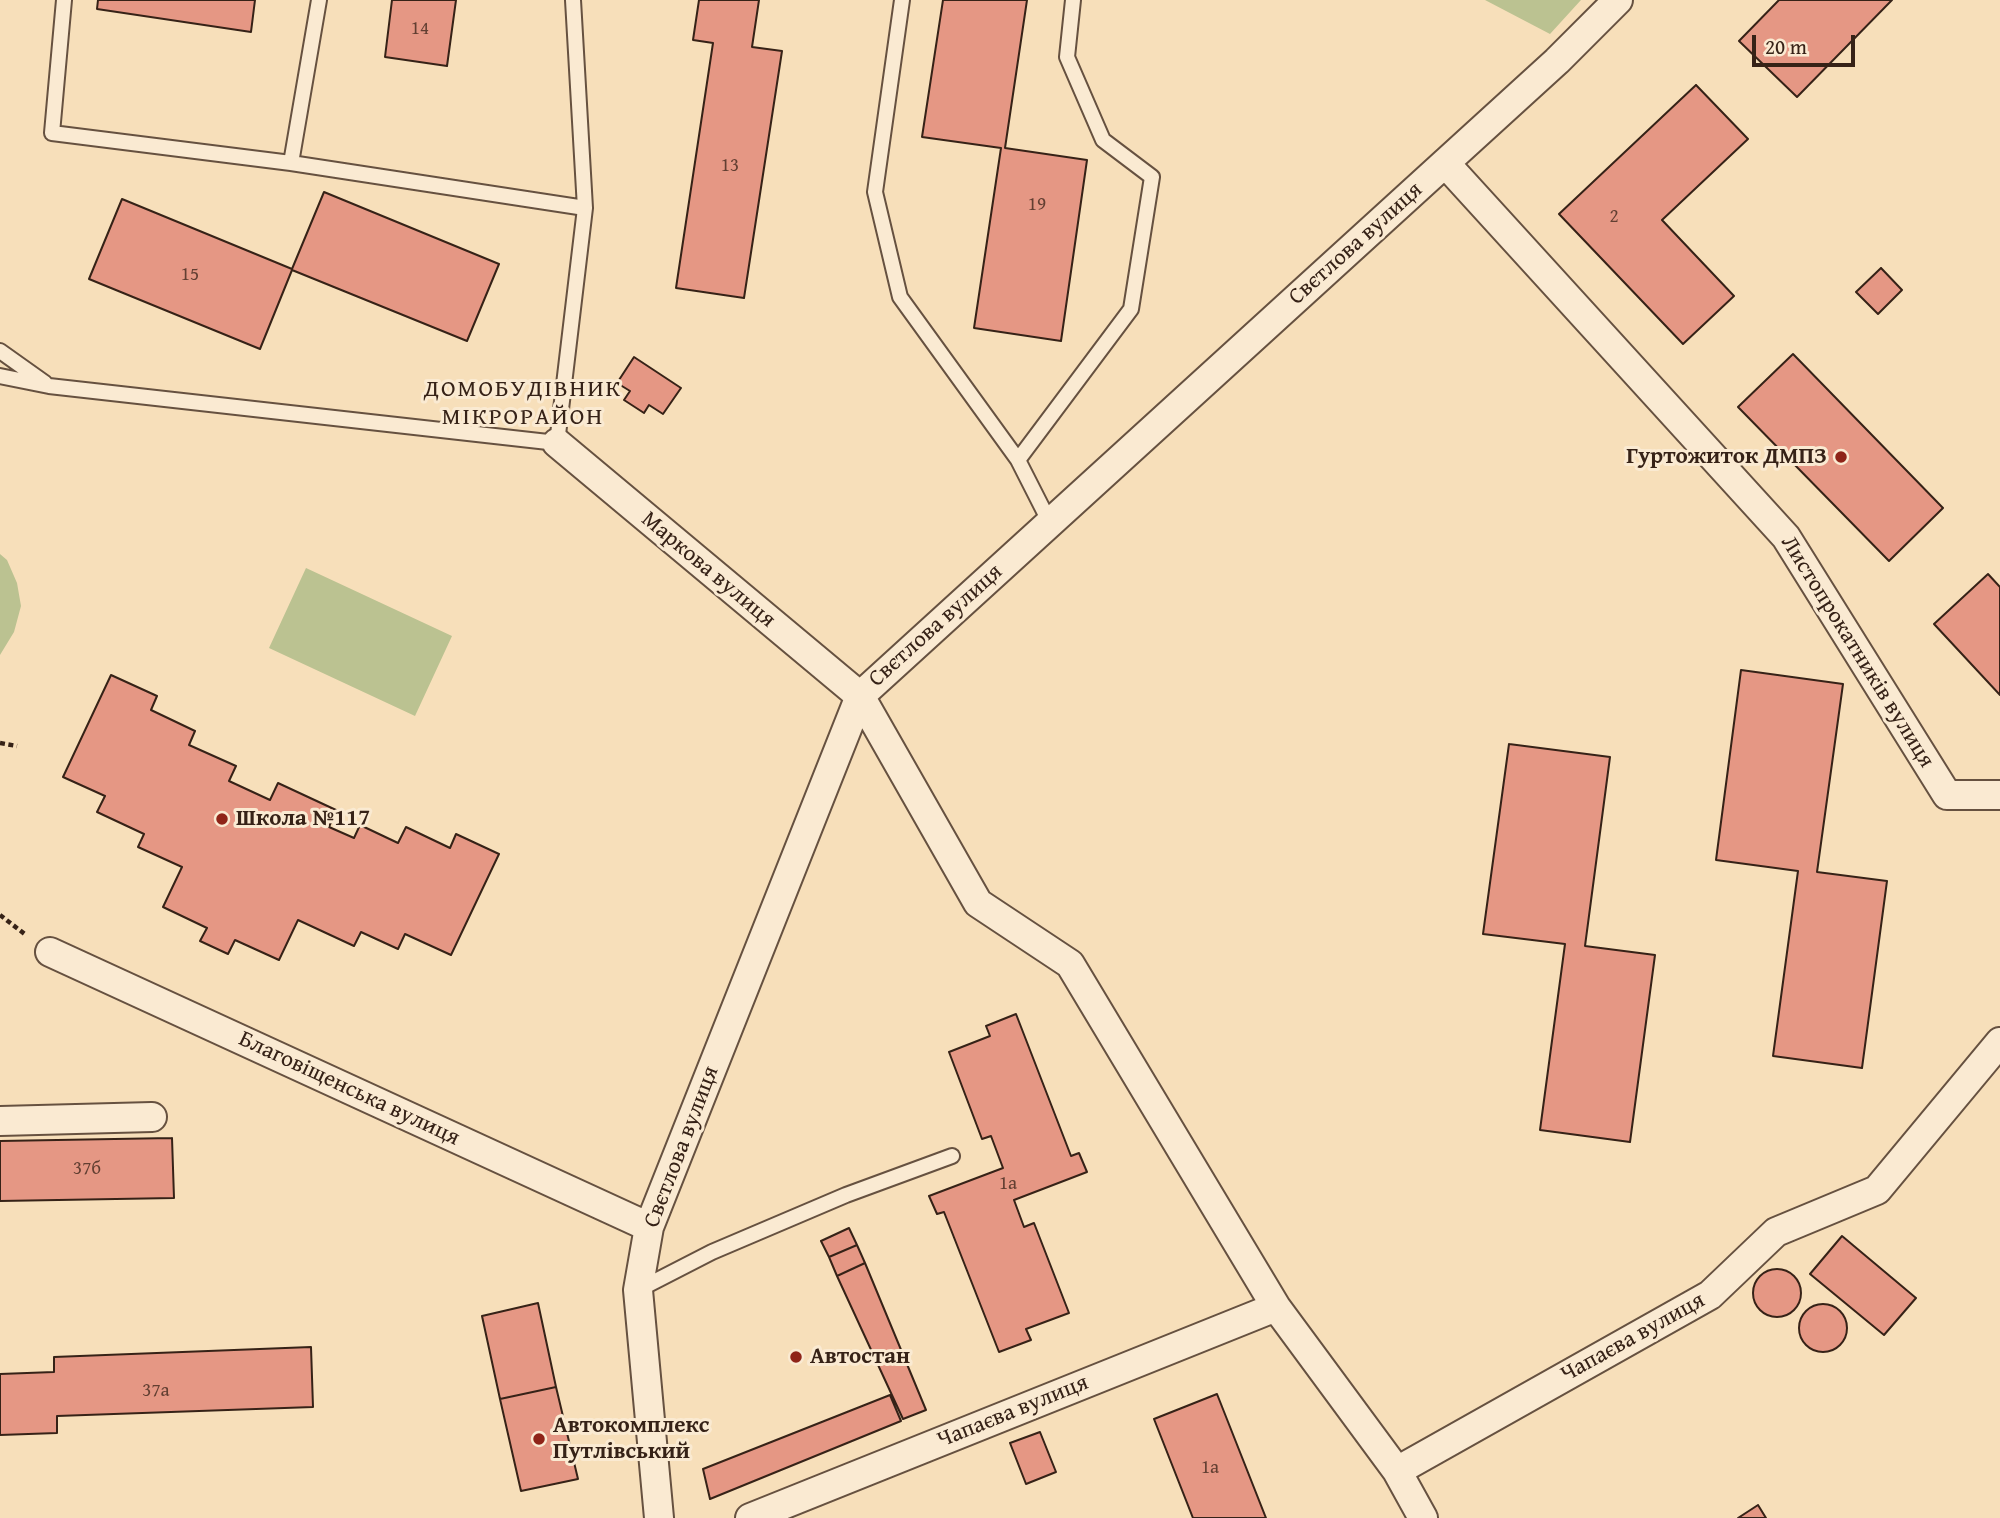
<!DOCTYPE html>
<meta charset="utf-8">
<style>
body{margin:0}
#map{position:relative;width:2000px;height:1518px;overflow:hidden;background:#f7dfba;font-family:"Gentium Book Plus",serif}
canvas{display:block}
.scale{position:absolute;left:1752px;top:35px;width:103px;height:32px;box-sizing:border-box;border:4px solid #362217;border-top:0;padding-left:9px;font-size:21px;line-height:24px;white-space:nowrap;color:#362217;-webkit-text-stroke:5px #faead2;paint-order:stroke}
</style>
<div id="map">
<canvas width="2000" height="1518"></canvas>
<div class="scale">20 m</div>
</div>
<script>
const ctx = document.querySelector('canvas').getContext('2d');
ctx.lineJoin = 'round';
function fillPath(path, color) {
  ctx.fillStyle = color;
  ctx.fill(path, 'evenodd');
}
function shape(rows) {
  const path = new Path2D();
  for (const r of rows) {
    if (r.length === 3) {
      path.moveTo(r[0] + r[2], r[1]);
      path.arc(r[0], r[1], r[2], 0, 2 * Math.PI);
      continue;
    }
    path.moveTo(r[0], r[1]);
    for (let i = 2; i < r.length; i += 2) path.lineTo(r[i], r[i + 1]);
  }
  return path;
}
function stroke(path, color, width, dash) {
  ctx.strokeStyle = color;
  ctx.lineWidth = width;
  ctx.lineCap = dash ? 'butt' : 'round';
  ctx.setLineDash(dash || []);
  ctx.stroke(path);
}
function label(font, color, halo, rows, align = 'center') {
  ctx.font = font + ' "Gentium Book Plus",serif';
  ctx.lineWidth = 6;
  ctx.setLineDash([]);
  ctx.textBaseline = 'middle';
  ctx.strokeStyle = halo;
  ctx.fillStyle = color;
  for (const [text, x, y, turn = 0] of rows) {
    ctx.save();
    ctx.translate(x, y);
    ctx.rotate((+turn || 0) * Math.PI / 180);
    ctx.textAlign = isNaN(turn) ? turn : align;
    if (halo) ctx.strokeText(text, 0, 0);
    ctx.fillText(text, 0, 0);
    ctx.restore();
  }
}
fillPath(shape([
 [1485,0,1581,0,1550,34],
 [0,554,7,560,17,583,21,606,14,632,0,655],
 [306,568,452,636,415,716,269,648]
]), '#bbc291');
const building = shape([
 [98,0,255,0,251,32,97,9,98,0],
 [392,0,456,0,447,66,385,57,392,0],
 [699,0,759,0,752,47,782,51,744,298,676,288,713,43,693,40,699,0],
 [943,0,1027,0,1005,148,1087,160,1061,341,974,328,1001,148,922,137,943,0],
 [1779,0,1892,0,1797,97,1739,41,1779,0],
 [1696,85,1748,139,1662,220,1734,296,1683,344,1559,214,1696,85],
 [324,192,499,264,467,341,292,270,260,349,89,279,122,199,292,269,324,192],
 [1881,268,1902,290,1878,314,1856,292,1881,268],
 [1793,354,1943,508,1889,561,1738,407,1793,354],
 [634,357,681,388,663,414,649,405,644,413,624,400,630,391,617,383,634,357],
 [1988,574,2000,587,2000,695,1934,624,1988,574],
 [1741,670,1843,684,1817,872,1887,881,1862,1068,1773,1056,1798,871,1716,860,1741,670],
 [111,675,157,696,151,710,195,731,189,745,236,766,229,781,270,800,278,783,336,810,329,827,354,838,360,825,398,843,406,827,450,848,456,834,499,854,451,955,405,934,398,949,361,932,354,946,298,920,279,960,235,940,228,954,200,941,207,928,163,907,182,867,138,847,144,834,97,812,105,796,63,777,111,675],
 [1509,744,1610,757,1585,946,1655,955,1630,1142,1540,1130,1565,944,1483,934,1509,744],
 [1016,1014,1071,1156,1079,1153,1087,1172,1014,1200,1024,1227,1034,1223,1069,1313,1026,1329,1031,1340,999,1352,944,1212,937,1214,929,1196,1003,1168,991,1136,982,1139,949,1052,990,1036,986,1026,1016,1014],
 [172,1138,174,1198,0,1201,0,1141,172,1138],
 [849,1228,857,1245,829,1257,821,1241,849,1228],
 [1842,1236,1916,1298,1884,1335,1810,1274,1842,1236],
 [857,1245,865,1263,837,1276,829,1257,857,1245],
 [865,1263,926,1410,903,1419,837,1276,865,1263],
 [1777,1293,24],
 [538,1303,556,1387,500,1399,482,1316,538,1303],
 [1823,1328,24],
 [311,1347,313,1407,57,1416,57,1433,0,1435,0,1374,54,1372,54,1357,311,1347],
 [556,1387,578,1479,521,1491,500,1399,556,1387],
 [1217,1394,1266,1518,1193,1518,1154,1419,1217,1394],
 [890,1395,901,1421,710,1499,703,1469,890,1395],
 [1040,1432,1056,1472,1026,1484,1010,1443,1040,1432],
 [1758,1505,1766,1518,1738,1518,1758,1505]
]);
fillPath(building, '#e59784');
stroke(building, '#362217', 2);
const lane = shape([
 [64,0,52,133,291,163,585,208],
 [902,0,875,192,900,297,1018,460,1050,523],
 [291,163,319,0],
 [0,351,45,383],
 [0,376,49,386,557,443,585,208,573,0],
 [1018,460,1131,309,1152,177,1103,140,1067,57,1073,0],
 [638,1290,712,1252,846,1195,952,1156]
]);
const street = shape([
 [1445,163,1786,537,1947,795,2000,795],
 [557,443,860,696,978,903,1070,964,1276,1307,1397,1471,1423,1518],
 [50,952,649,1227],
 [0,1121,152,1117],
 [1397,1471,1710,1295,1776,1232,1877,1190,2000,1042],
 [659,1518,638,1290,649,1227,860,696,1557,61,1618,0],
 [750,1518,1276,1307]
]);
stroke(lane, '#665140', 18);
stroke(street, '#665140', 32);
stroke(shape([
 [0,743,17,746],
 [0,915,26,935]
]), '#362217', 4.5, [5, 3.5]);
stroke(lane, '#faead2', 14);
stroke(street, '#faead2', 28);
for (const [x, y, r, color] of [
 [1841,457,7,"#8f2418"],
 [222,819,7,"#8f2418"],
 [796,1357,7,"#8f2418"],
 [539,1439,7,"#8f2418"]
]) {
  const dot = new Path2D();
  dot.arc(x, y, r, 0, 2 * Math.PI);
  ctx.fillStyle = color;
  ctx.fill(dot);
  stroke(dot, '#faead2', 2.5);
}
label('19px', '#623f32', null, [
 ["14",420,29],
 ["13",730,166],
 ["19",1037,205],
 ["2",1614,217],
 ["15",190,275],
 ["37б",87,1169],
 ["1а",1008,1184],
 ["37а",156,1391],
 ["1а",1210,1468]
]);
label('23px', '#362217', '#faead2', [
 ["Свєтлова вулиця",1356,244,-42],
 ["Маркова вулиця",708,570,40],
 ["Свєтлова вулиця",936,626,-42],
 ["Листопрокатників вулиця",1857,652,58],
 ["Благовіщенська вулиця",349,1089,25],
 ["Свєтлова вулиця",682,1147,-69],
 ["Чапаєва вулиця",1633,1338,-29],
 ["Чапаєва вулиця",1013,1412,-22]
]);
label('bold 23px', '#362217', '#faead2', [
 ["Гуртожиток ДМПЗ",1827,457,"right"],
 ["Школа №117",236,819],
 ["Автостан",810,1357],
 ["Автокомплекс",553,1426],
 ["Путлівський",553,1452]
], 'left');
ctx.letterSpacing = '2px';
label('24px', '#362217', '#faead2', [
 ["ДОМОБУДІВНИК",523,390],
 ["МІКРОРАЙОН",523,418]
]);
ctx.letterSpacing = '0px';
</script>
